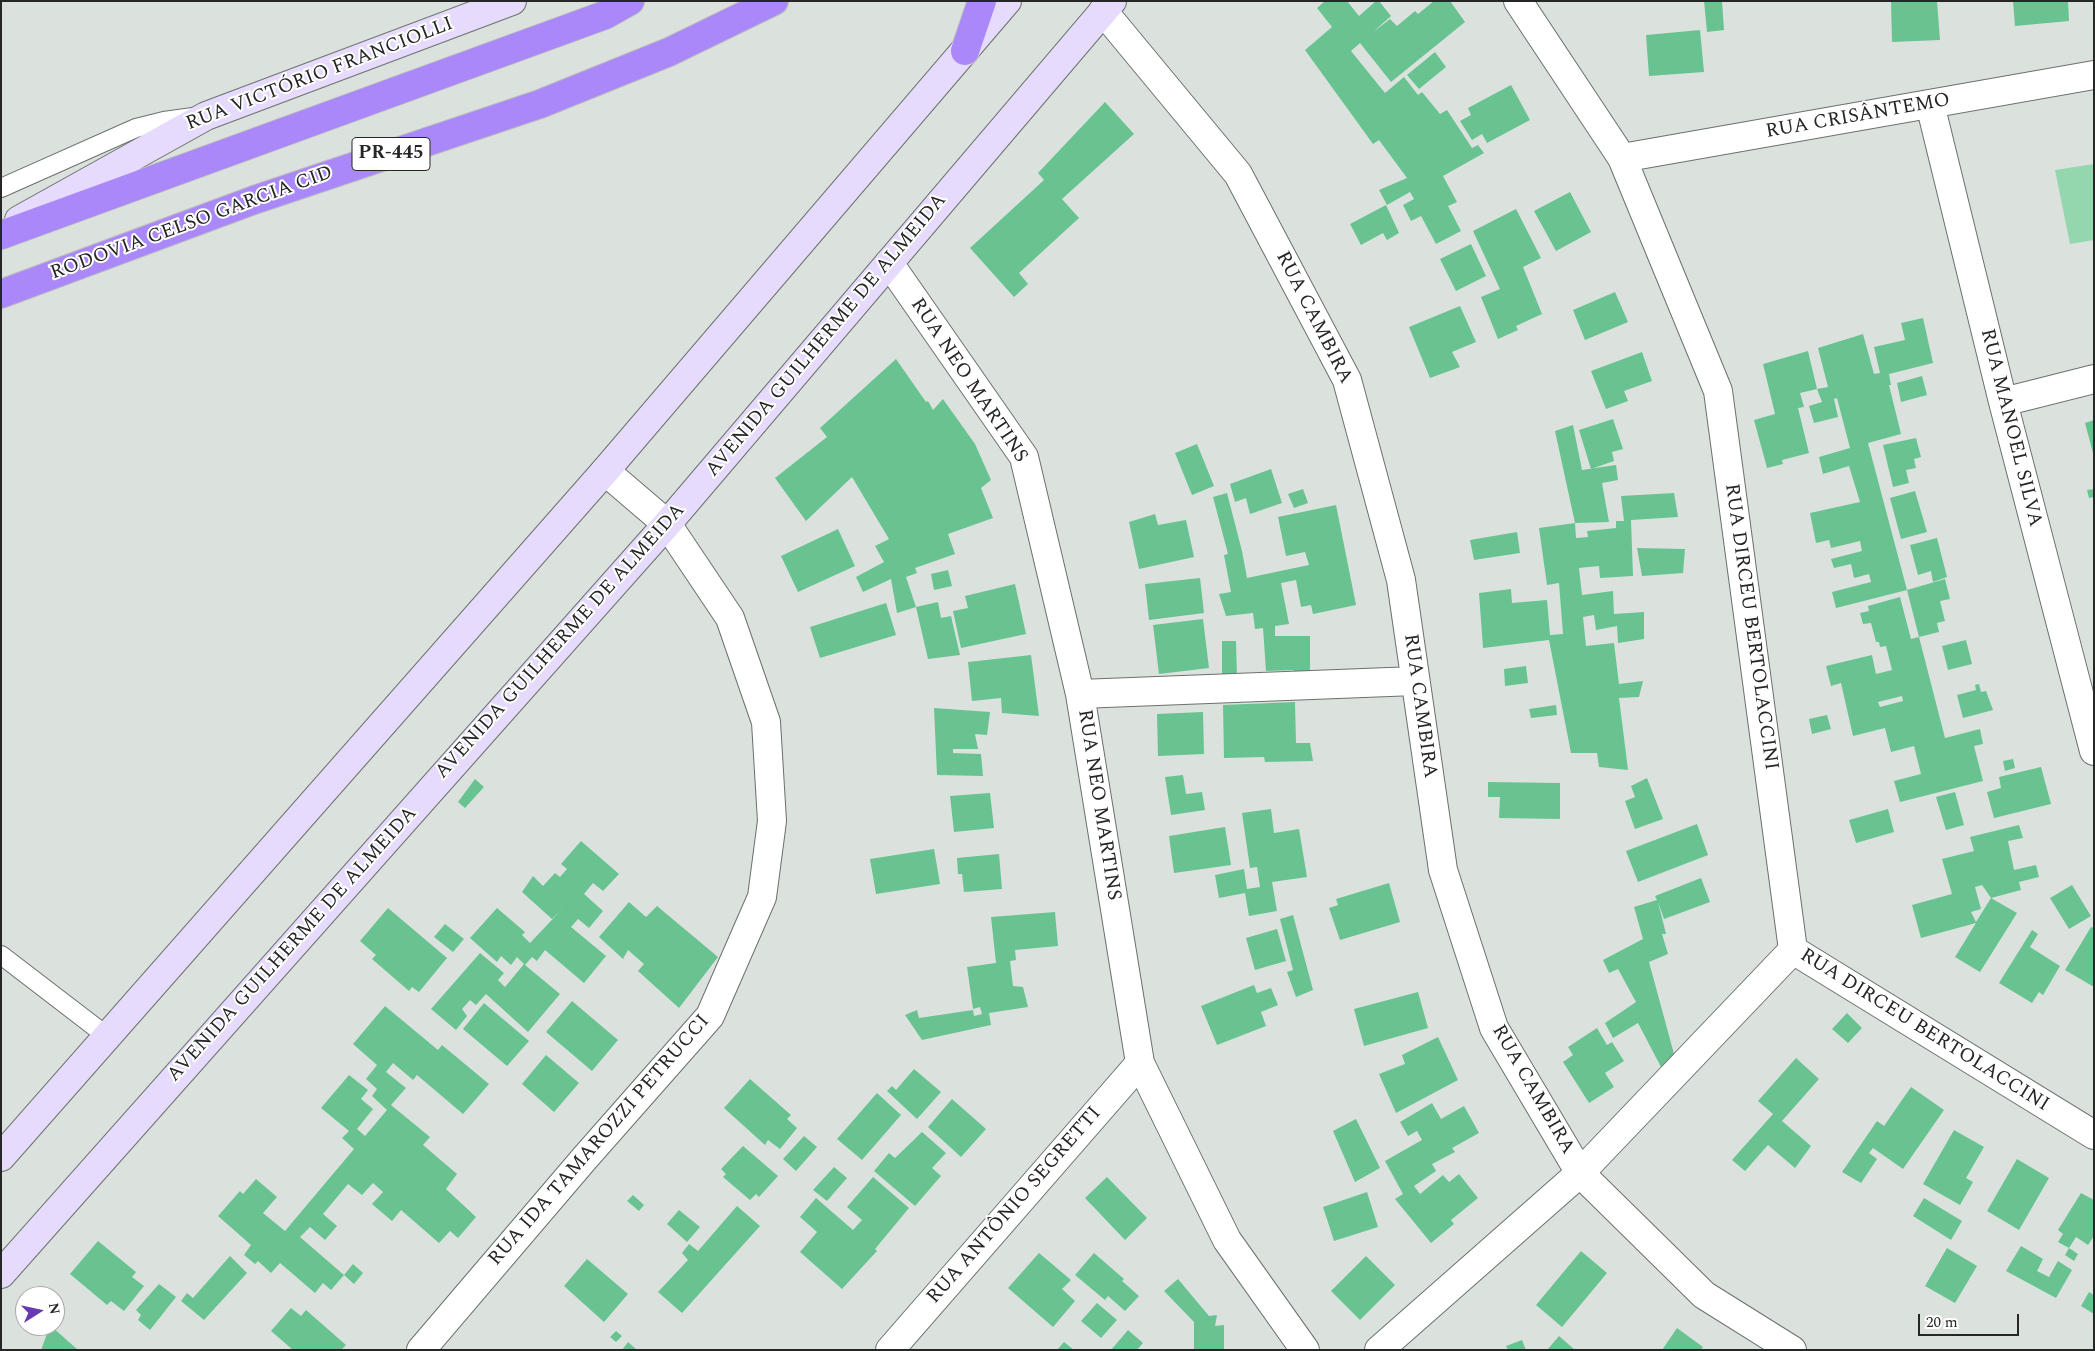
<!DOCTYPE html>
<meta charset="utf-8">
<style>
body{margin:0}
#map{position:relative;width:2095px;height:1351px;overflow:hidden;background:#dbe2de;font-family:Spectral,serif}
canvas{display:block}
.frame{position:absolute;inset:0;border:2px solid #242725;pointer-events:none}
.north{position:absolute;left:15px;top:1286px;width:50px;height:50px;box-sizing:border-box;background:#fff;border:1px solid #a7a9a8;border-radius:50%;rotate:80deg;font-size:14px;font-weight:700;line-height:20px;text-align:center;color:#242725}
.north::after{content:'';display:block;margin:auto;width:18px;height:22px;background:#673ab2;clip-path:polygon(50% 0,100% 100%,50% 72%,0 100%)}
.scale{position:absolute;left:1918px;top:1314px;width:101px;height:22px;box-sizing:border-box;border:2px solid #242725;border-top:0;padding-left:6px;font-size:15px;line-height:18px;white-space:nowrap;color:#242725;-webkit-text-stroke:4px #fff;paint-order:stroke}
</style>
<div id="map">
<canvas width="2095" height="1351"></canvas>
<div class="frame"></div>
<div class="north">N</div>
<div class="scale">20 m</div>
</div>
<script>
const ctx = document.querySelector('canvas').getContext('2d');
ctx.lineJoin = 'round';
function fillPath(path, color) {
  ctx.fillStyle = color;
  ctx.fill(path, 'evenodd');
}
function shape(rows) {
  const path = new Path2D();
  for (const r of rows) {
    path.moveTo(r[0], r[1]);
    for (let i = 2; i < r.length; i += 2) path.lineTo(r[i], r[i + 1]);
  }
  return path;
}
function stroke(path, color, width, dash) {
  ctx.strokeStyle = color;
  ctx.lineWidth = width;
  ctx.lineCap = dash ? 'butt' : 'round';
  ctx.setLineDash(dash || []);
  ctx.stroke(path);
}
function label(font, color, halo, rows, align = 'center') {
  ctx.font = font + ' Spectral,serif';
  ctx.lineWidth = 4;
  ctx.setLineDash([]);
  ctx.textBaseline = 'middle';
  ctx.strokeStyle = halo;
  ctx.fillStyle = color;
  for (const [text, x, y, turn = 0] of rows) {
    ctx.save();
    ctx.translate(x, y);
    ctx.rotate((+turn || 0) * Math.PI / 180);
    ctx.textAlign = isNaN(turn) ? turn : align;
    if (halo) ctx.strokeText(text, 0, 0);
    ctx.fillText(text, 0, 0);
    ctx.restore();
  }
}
fillPath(shape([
 [2094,164,2094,240,2070,244,2055,170]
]), '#94d7af');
fillPath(shape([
 [1325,1,1347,1,1359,16,1376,1,1379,1,1391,16,1372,33,1390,19,1397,26,1415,11,1418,14,1434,1,1450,1,1465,22,1391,82,1360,43,1351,51,1385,93,1404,77,1418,95,1422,92,1440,114,1447,110,1472,148,1478,145,1484,153,1443,176,1457,202,1448,206,1461,231,1436,244,1421,216,1411,221,1403,205,1414,199,1410,192,1387,205,1379,190,1407,178,1379,140,1373,144,1305,50,1332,27,1317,8],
 [1704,1,1722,1,1724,30,1707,32],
 [1891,1,1937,1,1940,40,1892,42],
 [2013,1,2068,1,2069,21,2015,26],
 [1700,30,1704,72,1649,76,1646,35],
 [1435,52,1446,67,1419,89,1407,75],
 [1511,85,1530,120,1487,143,1482,134,1472,140,1460,121,1471,115,1468,108],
 [1105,102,1134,134,1062,199,1079,218,1019,273,1028,284,1014,297,970,248,1044,180,1038,173],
 [1570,192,1591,232,1556,251,1534,211],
 [1386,205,1399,233,1387,240,1383,233,1361,245,1350,224],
 [1516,209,1541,258,1523,267,1542,314,1516,326,1518,330,1498,339,1481,297,1500,289,1473,231],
 [1471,244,1486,276,1456,291,1440,259],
 [1615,292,1628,322,1585,340,1573,310],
 [1460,306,1476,342,1452,352,1460,367,1430,378,1409,327],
 [1923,318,1933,363,1889,374,1891,385,1889,385,1901,434,1868,443,1907,590,1945,579,1950,599,1940,601,1945,621,1937,623,1939,632,1919,637,1907,590,1836,608,1832,592,1871,582,1869,574,1854,578,1851,564,1834,568,1831,559,1862,551,1860,541,1831,548,1829,540,1816,543,1810,513,1860,502,1849,466,1823,474,1819,457,1850,448,1837,398,1834,399,1838,417,1814,423,1809,406,1822,402,1817,389,1828,387,1818,348,1863,334,1874,374,1880,373,1874,347,1905,340,1901,323],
 [1808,351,1817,389,1800,393,1804,407,1798,408,1809,453,1782,460,1783,464,1767,468,1754,420,1775,414,1763,364],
 [1642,352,1652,381,1624,391,1628,401,1606,409,1591,371],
 [896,359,926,402,928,401,933,410,943,399,975,444,991,480,981,488,993,518,948,534,955,554,915,568,917,573,906,577,916,607,897,613,891,579,863,592,856,577,884,562,875,546,889,539,852,477,806,521,775,478,827,437,820,428],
 [1922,376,1927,395,1901,402,1897,383],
 [1613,419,1623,449,1612,452,1614,461,1591,469,1579,430],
 [2094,420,2094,453,2093,453,2085,423],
 [1573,425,1582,470,1616,465,1618,480,1602,483,1609,522,1575,523,1576,538,1588,537,1587,531,1616,528,1616,521,1624,521,1621,496,1674,493,1678,517,1631,520,1633,576,1600,578,1599,566,1579,568,1582,595,1613,591,1614,614,1644,612,1644,639,1618,643,1617,626,1596,630,1594,615,1583,617,1586,646,1614,643,1619,684,1643,681,1639,697,1619,698,1628,770,1599,767,1597,753,1571,753,1549,640,1483,648,1479,593,1511,589,1512,603,1547,600,1550,635,1563,634,1559,583,1547,585,1539,528,1575,523,1555,431],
 [1916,438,1921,457,1914,459,1916,468,1906,470,1909,483,1893,487,1883,445],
 [1197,444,1214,486,1192,495,1175,453],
 [1271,469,1282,503,1250,514,1246,498,1235,502,1230,484],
 [1303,489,1308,503,1294,508,1288,494],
 [2094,489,2094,497,2089,498,2087,490],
 [1915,491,1927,532,1901,539,1890,498],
 [1227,493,1242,551,1247,578,1309,565,1305,552,1286,556,1278,517,1336,505,1356,605,1313,614,1311,605,1301,607,1296,580,1281,583,1289,624,1275,626,1275,636,1310,636,1310,681,1294,681,1294,670,1266,671,1263,628,1255,629,1253,613,1226,616,1219,594,1231,592,1224,555,1228,554,1213,497],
 [1155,514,1158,525,1186,520,1194,557,1139,569,1129,522],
 [838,529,855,566,798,592,781,556],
 [1517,532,1520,553,1474,560,1470,540],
 [1937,538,1947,577,1933,582,1931,571,1918,575,1910,545],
 [1637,548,1685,549,1683,573,1642,576],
 [948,570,952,586,934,590,931,574],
 [1200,578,1204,613,1149,620,1145,584],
 [1015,584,1026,634,961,648,953,611,968,608,965,596],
 [1900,597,1911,639,1919,637,1945,738,1980,729,1983,744,1974,746,1983,781,1900,802,1894,781,1921,774,1914,746,1891,752,1885,728,1853,736,1841,683,1831,686,1826,666,1872,655,1876,674,1892,670,1886,646,1880,647,1879,642,1876,642,1871,623,1863,624,1860,613,1869,611,1868,606],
 [1902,696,1903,701,1880,707,1878,702],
 [938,602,941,618,951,616,960,655,928,659,916,607],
 [886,603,896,635,820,658,810,627],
 [1203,619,1209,668,1159,674,1153,625],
 [1966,640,1972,664,1948,670,1942,646],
 [1222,641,1236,641,1237,678,1222,678],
 [1031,655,1039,716,1002,713,1001,698,972,701,968,662],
 [1526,666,1528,683,1505,686,1504,669],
 [1979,684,1981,692,1986,691,1993,710,1963,718,1957,695,1976,690,1975,685],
 [1295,702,1296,743,1310,743,1313,761,1265,762,1264,757,1224,758,1223,705],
 [1556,705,1557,715,1531,718,1529,709],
 [934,708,990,712,987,735,975,734,978,749,953,749,953,753,981,754,983,776,937,775],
 [1203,712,1204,754,1158,756,1157,714],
 [1827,715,1831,729,1812,734,1809,719],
 [2013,759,2015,768,2005,771,2003,761],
 [2041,767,2051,804,1994,818,1987,792,2001,788,1999,777],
 [1183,775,1186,794,1202,792,1205,810,1171,815,1165,777],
 [1647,778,1663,819,1635,829,1625,801,1635,797,1631,786],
 [475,779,484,787,465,808,458,802],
 [1488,782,1560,783,1560,819,1499,818,1500,797,1488,797],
 [1955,792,1964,825,1946,830,1936,797],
 [990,793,994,828,954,832,950,796],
 [1271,809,1274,833,1299,829,1307,877,1272,882,1277,911,1249,916,1245,893,1219,898,1215,875,1244,869,1247,889,1260,887,1257,867,1250,868,1242,813],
 [1888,809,1894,832,1856,843,1849,820],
 [1697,824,1708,855,1638,882,1626,851],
 [2019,825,2023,838,2008,841,2014,870,2036,865,2039,877,2019,882,2021,890,1991,898,1982,885,1975,887,1981,909,1971,912,1976,922,1991,898,2017,913,1980,972,1955,957,1976,923,1921,938,1912,905,1952,894,1942,859,1974,851,1970,837],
 [1225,827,1231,865,1174,873,1169,836],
 [581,841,619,874,603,891,593,883,584,894,603,911,589,928,578,919,571,927,606,956,584,983,545,950,537,961,532,957,525,965,560,994,528,1032,486,994,476,1005,470,1000,462,1009,467,1016,456,1030,431,1009,480,953,504,973,498,980,505,987,524,964,517,957,511,965,501,956,497,962,470,938,497,908,525,932,522,935,530,943,564,907,552,919,522,892,533,876,543,886,555,873,560,877,567,869,561,864],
 [934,849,940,884,876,894,870,859],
 [999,854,1002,889,964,892,962,874,958,874,957,858],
 [1701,878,1710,902,1664,919,1658,902,1666,934,1662,934,1668,954,1649,962,1674,1054,1661,1067,1638,1023,1613,1038,1605,1023,1636,1002,1618,969,1609,973,1603,960,1643,939,1634,907,1657,900,1655,896],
 [1389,883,1400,922,1340,940,1329,908,1338,905,1336,899],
 [2072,885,2091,916,2069,929,2050,898],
 [629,902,646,917,657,906,718,957,679,1008,638,971,644,964,628,950,623,959,599,937],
 [388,908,447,958,419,992,412,987,409,991,372,959,376,955,360,941],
 [1055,912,1058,946,1015,950,1016,960,1010,961,1013,986,1023,987,1028,1007,989,1013,991,1025,922,1040,905,1015,917,1010,919,1018,973,1010,974,1016,982,1014,980,1007,973,1009,967,967,996,963,991,917],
 [1293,915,1313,990,1296,997,1287,972,1293,970,1280,919],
 [445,924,464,939,453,952,434,937],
 [2091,927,2094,928,2094,987,2065,970],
 [1277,929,1286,961,1255,970,1246,938],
 [2032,930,2038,934,2030,947,2060,966,2043,995,2039,992,2032,1003,1999,983],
 [1254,985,1257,993,1271,988,1278,1005,1261,1012,1266,1026,1217,1045,1201,1006],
 [1418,992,1428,1028,1364,1046,1354,1009],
 [572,1001,618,1040,592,1071,546,1032],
 [484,1003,529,1041,507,1066,463,1029],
 [385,1006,438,1050,442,1045,489,1084,463,1114,417,1075,413,1080,393,1063,386,1072,406,1088,391,1105,430,1137,423,1145,457,1174,446,1189,476,1217,458,1238,450,1231,439,1243,401,1210,392,1221,372,1204,383,1192,373,1183,362,1195,348,1184,323,1214,337,1226,325,1240,310,1227,300,1237,344,1275,331,1290,323,1283,315,1293,280,1263,271,1273,258,1261,255,1264,244,1255,251,1245,218,1216,240,1191,243,1194,256,1179,277,1197,263,1213,285,1231,354,1149,342,1138,349,1131,321,1108,349,1075,368,1090,361,1099,373,1109,357,1129,365,1136,387,1110,372,1096,377,1089,366,1079,377,1065,353,1044],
 [1847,1013,1862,1028,1848,1043,1832,1029],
 [1597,1028,1607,1045,1612,1042,1624,1061,1605,1073,1614,1087,1589,1103,1563,1062,1573,1055,1568,1047],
 [1438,1037,1458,1080,1396,1113,1379,1074,1405,1064,1402,1055],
 [546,1055,579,1083,554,1112,522,1084],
 [1796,1058,1819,1079,1782,1121,1811,1146,1795,1168,1768,1145,1745,1171,1732,1160,1773,1114,1758,1101],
 [914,1069,941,1092,917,1119,887,1091,892,1086,896,1090],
 [750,1079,791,1115,787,1119,797,1128,780,1149,768,1140,765,1145,724,1108],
 [1911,1087,1944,1110,1903,1169,1873,1148,1869,1153,1877,1159,1861,1183,1842,1172,1877,1121,1884,1126],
 [877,1093,901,1115,862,1160,837,1139],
 [952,1099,986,1129,961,1157,928,1127],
 [1432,1103,1441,1119,1464,1106,1479,1133,1452,1148,1455,1152,1432,1164,1436,1171,1414,1186,1420,1194,1443,1175,1449,1182,1459,1174,1478,1198,1451,1220,1454,1224,1431,1243,1395,1199,1403,1194,1385,1161,1422,1140,1417,1131,1408,1136,1400,1122],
 [1356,1119,1380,1168,1355,1182,1333,1131],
 [1954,1130,1984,1147,1966,1178,1973,1182,1960,1205,1923,1184],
 [922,1132,946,1153,932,1168,941,1176,915,1206,874,1171,889,1153,895,1158],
 [804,1136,817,1147,796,1171,783,1159],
 [743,1146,778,1176,759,1197,756,1194,750,1200,723,1177,726,1174,721,1169],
 [2017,1159,2049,1178,2019,1230,1987,1211],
 [834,1167,847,1178,827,1201,813,1190],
 [873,1177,909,1208,875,1249,877,1251,842,1289,800,1252,817,1232,800,1217,816,1198,853,1230,862,1220,847,1207],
 [1107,1177,1147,1218,1125,1240,1085,1198],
 [1367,1192,1378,1227,1334,1241,1323,1207],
 [2081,1193,2094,1200,2094,1236,2088,1245,2076,1237,2069,1248,2078,1254,2074,1261,2065,1255,2069,1248,2058,1242,2063,1234,2058,1230],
 [633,1195,644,1205,639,1211,627,1201],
 [1924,1198,1962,1221,1951,1240,1913,1216],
 [737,1206,760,1226,682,1313,658,1292,688,1260,682,1253,689,1244,698,1251],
 [679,1210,700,1227,687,1242,667,1224],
 [98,1241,136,1272,132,1277,144,1286,124,1311,111,1301,107,1305,70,1274],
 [2021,1246,2043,1259,2037,1271,2049,1277,2058,1261,2072,1270,2056,1298,2006,1271],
 [1947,1248,1977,1266,1955,1303,1925,1286],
 [1581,1251,1607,1273,1562,1327,1536,1305],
 [1039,1253,1071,1280,1062,1289,1075,1301,1053,1327,1008,1288],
 [1094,1253,1124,1279,1122,1281,1139,1296,1125,1311,1108,1296,1105,1300,1075,1275],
 [230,1256,247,1273,204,1320,181,1301,187,1293,193,1298],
 [1366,1256,1395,1285,1360,1320,1331,1291],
 [587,1259,628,1294,604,1322,564,1286],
 [353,1264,363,1273,354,1284,344,1275],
 [1178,1279,1209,1316,1217,1315,1215,1326,1224,1325,1224,1350,1194,1350,1194,1322,1164,1291],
 [159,1284,176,1297,150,1330,138,1320,141,1315,136,1310],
 [2089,1292,2094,1295,2094,1314,2081,1306],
 [1097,1303,1117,1320,1101,1338,1081,1321],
 [291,1308,301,1316,306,1310,346,1345,341,1350,293,1350,271,1331],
 [50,1326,51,1326,78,1350,41,1350],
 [1677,1328,1703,1347,1701,1350,1662,1350],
 [1128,1330,1143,1343,1137,1350,1111,1350],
 [616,1331,622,1336,616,1342,610,1337],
 [1559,1336,1575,1350,1547,1350],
 [1522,1340,1526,1350,1508,1350,1506,1346],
 [628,1342,637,1350,622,1350],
 [1064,1342,1074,1350,1057,1350]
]), '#68c391');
const lane = shape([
 [1,188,136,128,164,121,193,117],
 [1,955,108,1037]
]);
const street = shape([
 [1518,1,1622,158,1718,391,1793,950,2094,1135],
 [1103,11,1238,174,1347,380,1401,580,1443,870,1494,1028,1580,1173,1704,1295,1792,1350],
 [1930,104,2003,402,2094,751],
 [1622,158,2094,75],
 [889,263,1024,457,1080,694,1140,1063,1227,1240,1305,1350],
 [2003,402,2094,379],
 [1080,694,1415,681],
 [421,1350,584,1159,710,1016,762,897,772,821,766,722,730,618,667,524,605,471],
 [890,1350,1140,1063],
 [1379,1350,1580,1173,1793,950]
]);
const secondary = shape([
 [19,220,206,116,512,1],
 [1,1157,605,471,1007,1],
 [1,1274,667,524,1112,1]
]);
const highway = shape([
 [965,51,982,1],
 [1,235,605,15,630,1],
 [1,294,254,200,540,104,669,52,774,1]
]);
stroke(lane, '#6b716d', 20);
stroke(street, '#6b716d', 30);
stroke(secondary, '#6b716d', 30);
stroke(highway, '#bdbebe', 30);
stroke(lane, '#fff', 18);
stroke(street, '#fff', 28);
stroke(secondary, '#e6dbfd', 28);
stroke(highway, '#aa88f9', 28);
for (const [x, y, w] of [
 [391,154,78]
]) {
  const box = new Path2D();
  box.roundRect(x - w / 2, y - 16.5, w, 33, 4);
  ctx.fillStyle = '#fff';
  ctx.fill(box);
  stroke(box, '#242725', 1);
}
label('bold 19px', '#242725', null, [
 ["PR-445",391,154]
]);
label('20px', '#242725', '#fff', [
 ["RUA VICTÓRIO FRANCIOLLI",320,75,-21],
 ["RUA CRISÂNTEMO",1858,117,-10],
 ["RODOVIA CELSO GARCIA CID",192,224,-20],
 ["RUA CAMBIRA",1313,318,63],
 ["AVENIDA GUILHERME DE ALMEIDA",827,336,-50],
 ["RUA NEO MARTINS",968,381,56],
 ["RUA MANOEL SILVA",2010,428,76],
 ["RUA DIRCEU BERTOLACCINI",1750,627,82],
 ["AVENIDA GUILHERME DE ALMEIDA",561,642,-48],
 ["RUA CAMBIRA",1419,706,82],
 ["RUA NEO MARTINS",1098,805,81],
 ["AVENIDA GUILHERME DE ALMEIDA",293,945,-48],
 ["RUA DIRCEU BERTOLACCINI",1924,1031,32],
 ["RUA CAMBIRA",1532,1090,60],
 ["RUA IDA TAMAROZZI PETRUCCI",600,1141,-49],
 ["RUA ANTÔNIO SEGRETTI",1015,1206,-49]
]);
</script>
